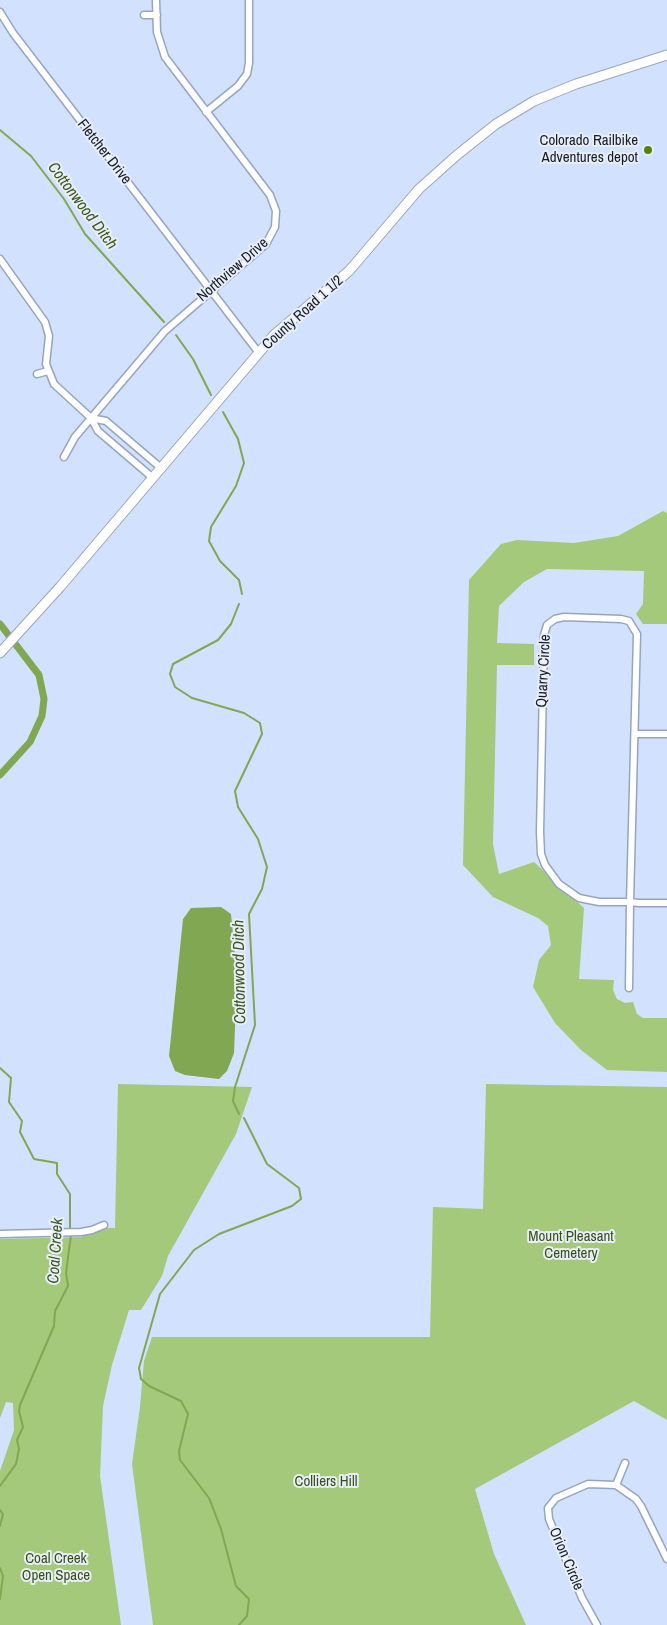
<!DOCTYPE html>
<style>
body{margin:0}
canvas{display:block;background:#d2e1fd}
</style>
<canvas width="667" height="1625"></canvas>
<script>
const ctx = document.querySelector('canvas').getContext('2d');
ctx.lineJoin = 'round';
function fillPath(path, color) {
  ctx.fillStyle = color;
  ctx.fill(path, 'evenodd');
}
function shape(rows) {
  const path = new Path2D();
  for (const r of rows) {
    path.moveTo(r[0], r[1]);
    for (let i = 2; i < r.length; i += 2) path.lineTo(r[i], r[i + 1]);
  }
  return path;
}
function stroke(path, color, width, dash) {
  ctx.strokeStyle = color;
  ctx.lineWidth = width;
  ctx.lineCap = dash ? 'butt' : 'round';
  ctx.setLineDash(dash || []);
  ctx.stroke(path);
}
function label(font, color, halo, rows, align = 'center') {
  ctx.font = font + ' "Archivo Narrow",sans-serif';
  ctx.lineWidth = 4;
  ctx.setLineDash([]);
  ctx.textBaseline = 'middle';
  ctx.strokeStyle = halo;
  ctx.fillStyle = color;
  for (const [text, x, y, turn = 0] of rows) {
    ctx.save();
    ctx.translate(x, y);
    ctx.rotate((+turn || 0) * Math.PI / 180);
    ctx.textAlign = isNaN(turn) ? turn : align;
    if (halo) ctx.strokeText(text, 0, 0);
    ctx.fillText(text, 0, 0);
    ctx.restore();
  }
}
fillPath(shape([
 [663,511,667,513,667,624,643,624,636,614,643,604,644,571,547,569,524,582,499,606,497,643,534,644,534,665,497,665,493,844,499,874,534,862,584,908,579,979,614,980,613,990,617,999,625,1003,633,1002,637,1014,643,1018,667,1018,667,1072,607,1070,581,1050,555,1023,533,987,539,960,551,945,548,926,538,918,493,897,463,865,469,580,501,544,517,540,574,543,618,536],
 [118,1084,252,1087,236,1134,168,1256,162,1276,141,1310,129,1310,112,1365,103,1406,100,1476,121,1625,0,1625,0,1471,14,1430,13,1403,6,1402,0,1418,0,1239,82,1237,82,1228,115,1228],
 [486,1084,667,1087,667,1420,634,1401,475,1489,494,1554,526,1625,153,1625,132,1464,140,1407,144,1361,152,1337,430,1337,433,1207,483,1209]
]), '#a4c97a');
fillPath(shape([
 [221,907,231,914,237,975,234,1053,227,1071,219,1079,185,1075,175,1071,169,1056,183,919,191,908]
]), '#81a753');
stroke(shape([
 [0,130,31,156,64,199,85,234,164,322],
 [176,335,193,359,211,395],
 [223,412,238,439,244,463,236,486,211,527,209,541,220,561,239,580,242,594],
 [0,1068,11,1078,9,1102,22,1121,20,1132,34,1159,57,1163,57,1174,70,1194,70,1230],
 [239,1114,233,1101,235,1087,255,1025,249,914,262,889,267,867,258,839,238,807,235,791,262,734,260,723,244,713,192,698,175,687,170,674,173,664,218,640,231,624,239,604],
 [0,1486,16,1464,19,1449,17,1440,23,1427,19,1411,20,1405,54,1326,55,1311,68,1286,66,1273,71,1235],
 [0,1510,3,1514,0,1526],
 [0,1568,3,1576,0,1599],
 [239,1625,247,1616,249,1599,236,1586,221,1529,209,1498,180,1460,179,1451,188,1414,181,1401,149,1386,141,1379,139,1368,160,1294,194,1250,219,1234,292,1206,301,1199,299,1188,267,1164,244,1118]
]), '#81a753', 2);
stroke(shape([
 [0,624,39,675,44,699,42,716,30,742,0,775]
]), '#81a753', 7);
const street = shape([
 [0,12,13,33,259,353],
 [144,15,157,15],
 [206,112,238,86,247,74,249,63,249,0],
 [0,259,45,322,49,336,46,364,54,384,91,418,98,431,153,478],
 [37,374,48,371],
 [91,418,106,421,161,468],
 [64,457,75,437,165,331,266,244,275,227,276,211,270,195,165,57,157,32,156,0],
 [635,734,667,734],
 [629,988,630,902,637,634,629,621,621,619,564,617,555,619,547,625,544,635,540,832,541,854,545,865,559,884,579,898,599,902,630,902,639,903,667,903],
 [0,1234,81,1232,92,1230,104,1225],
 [616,1485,625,1463],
 [597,1625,582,1598,549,1519,548,1508,556,1498,588,1484,616,1485,636,1499,641,1506,667,1559]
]);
const secondary = shape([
 [0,653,60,587,274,335,349,271,419,189,457,155,496,124,534,101,576,84,667,55]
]);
stroke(street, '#96a5bf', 9);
stroke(secondary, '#96a5bf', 11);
stroke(street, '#fff', 6);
stroke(secondary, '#fff', 9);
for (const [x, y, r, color] of [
 [648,150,5,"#578209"]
]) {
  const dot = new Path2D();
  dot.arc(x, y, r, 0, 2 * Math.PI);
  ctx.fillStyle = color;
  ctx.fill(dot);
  stroke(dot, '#e8eef9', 2);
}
label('15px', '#161c25', '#e8eef9', [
 ["Colorado Railbike",638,141],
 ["Adventures depot",638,158]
], 'right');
label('15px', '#161c25', '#e8eef9', [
 ["Fletcher Drive",104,152,52],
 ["Northview Drive",233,270,-41],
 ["County Road 1 1/2",303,313,-42],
 ["Quarry Circle",544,671,-87],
 ["Orion Circle",566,1559,67]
]);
label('15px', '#374f14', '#e8eef9', [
 ["Mount Pleasant",571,1237],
 ["Cemetery",571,1254],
 ["Colliers Hill",326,1482],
 ["Coal Creek",56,1559],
 ["Open Space",56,1576]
]);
label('italic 16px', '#3d561c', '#e8eef9', [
 ["Cottonwood Ditch",82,206,53],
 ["Cottonwood Ditch",240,972,-91],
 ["Coal Creek",56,1251,-86]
]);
</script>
